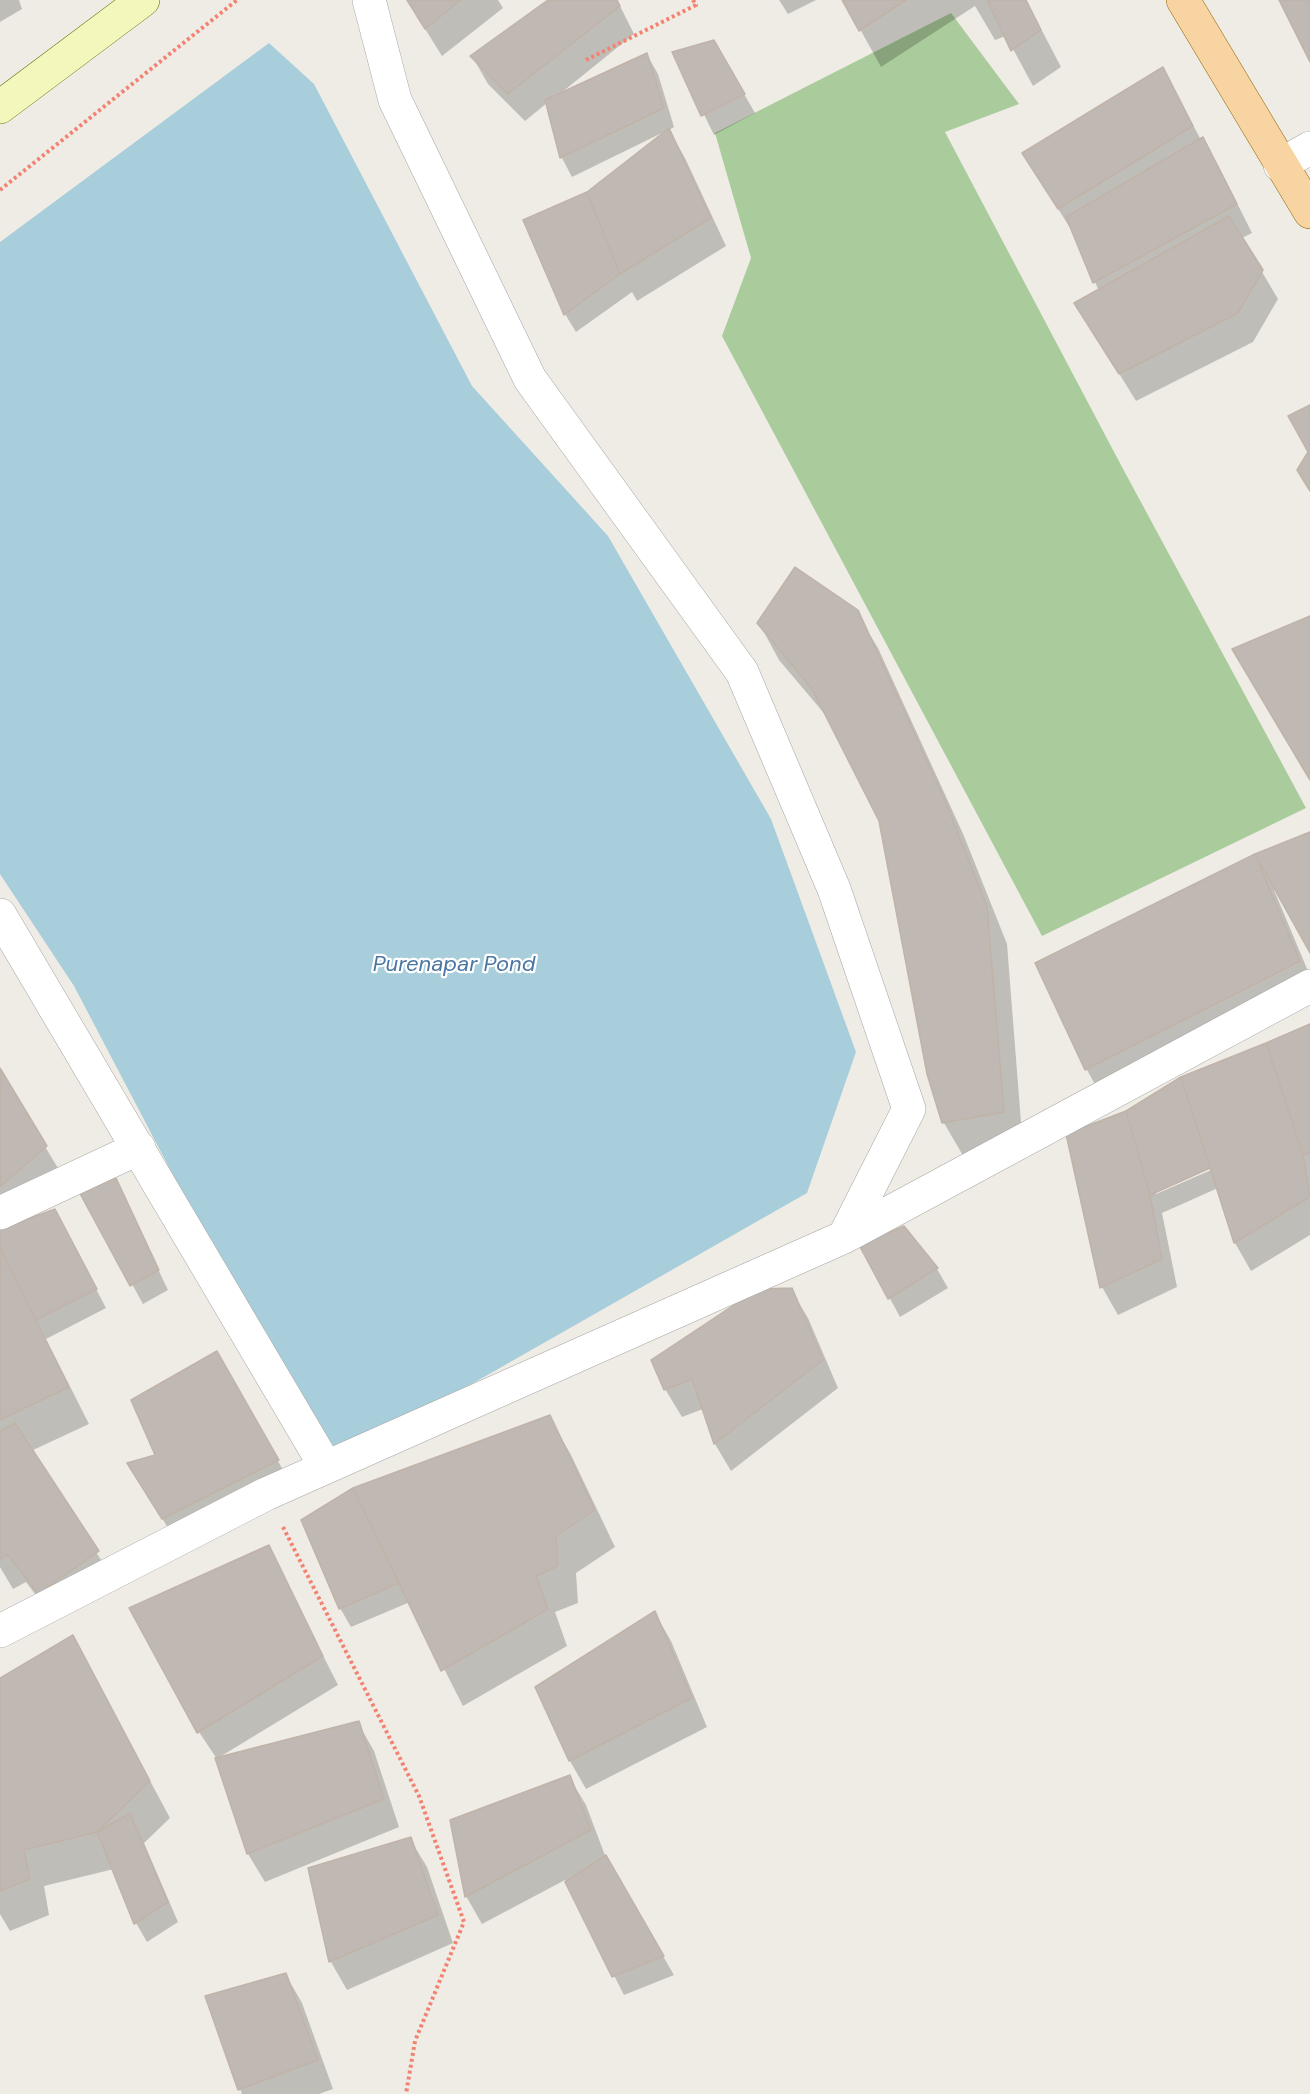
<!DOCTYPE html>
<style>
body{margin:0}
canvas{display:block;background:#efece5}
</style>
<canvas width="1310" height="2094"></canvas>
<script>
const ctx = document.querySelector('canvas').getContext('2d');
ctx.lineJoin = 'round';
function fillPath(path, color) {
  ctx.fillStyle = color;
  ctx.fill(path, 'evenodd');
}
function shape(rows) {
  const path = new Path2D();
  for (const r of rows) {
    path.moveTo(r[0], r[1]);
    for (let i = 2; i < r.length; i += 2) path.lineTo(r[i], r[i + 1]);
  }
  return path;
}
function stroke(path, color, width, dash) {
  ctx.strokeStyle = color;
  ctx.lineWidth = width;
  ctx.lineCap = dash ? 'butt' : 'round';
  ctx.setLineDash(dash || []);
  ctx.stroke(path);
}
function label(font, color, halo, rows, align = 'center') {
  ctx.font = font + ' "DM Sans",sans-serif';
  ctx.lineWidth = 4.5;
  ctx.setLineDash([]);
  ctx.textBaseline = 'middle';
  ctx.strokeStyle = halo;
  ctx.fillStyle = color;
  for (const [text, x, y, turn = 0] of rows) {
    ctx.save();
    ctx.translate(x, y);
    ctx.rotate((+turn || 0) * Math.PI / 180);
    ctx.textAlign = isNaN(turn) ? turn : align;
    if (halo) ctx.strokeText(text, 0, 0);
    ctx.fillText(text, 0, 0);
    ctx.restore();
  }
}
fillPath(shape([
 [951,13,1019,104,945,132,1122,467,1306,808,1042,936,722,336,751,258,715,133]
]), '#aacc9c');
fillPath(shape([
 [269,43,314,84,472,386,608,536,771,819,856,1052,807,1193,326,1467,74,986,0,874,0,242]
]), '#a8cedb');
fillPath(shape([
 [0,0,19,0,22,9,0,22],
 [407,0,498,0,503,8,442,56],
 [551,0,617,0,634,34,561,93,647,55,658,74,674,127,669,130,685,158,726,246,637,301,632,292,576,332,565,314,588,193,664,132,572,177,562,158,547,103,525,121,488,84,472,56],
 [779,0,816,0,788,14],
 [844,0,1026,0,1061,67,1033,86,1006,36,995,40,975,6,881,67],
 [714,42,755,113,714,135,674,53],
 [1163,69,1201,140,1203,139,1219,167,1252,233,1242,238,1278,299,1253,342,1136,401,1093,331,1099,291,1075,236,1024,154],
 [856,612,878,648,964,836,1007,944,1023,1148,965,1159,944,1123,880,821,828,718,779,660,759,623],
 [1310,833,1310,950,1276,889,1274,890,1310,976,1107,1106,1087,1070,1037,964,1255,855],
 [1310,1026,1310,1235,1251,1271,1235,1243,1218,1188,1162,1213,1177,1287,1118,1315,1102,1287,1128,1111,1182,1078],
 [1217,1164,1218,1167,1156,1194,1156,1191],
 [0,1071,62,1175,0,1202],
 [115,1179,168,1290,143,1304,80,1189],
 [904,1228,937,1269,948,1288,900,1317,861,1245],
 [65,1230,106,1308,46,1339,89,1424,31,1451,114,1580,55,1621,26,1582,13,1589,0,1567,0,1231],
 [791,1290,808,1318,838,1388,731,1471,715,1444,703,1409,682,1417,665,1389],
 [216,1353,294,1489,180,1547,145,1491,157,1456],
 [549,1417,570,1453,615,1547,576,1573,578,1603,555,1612,567,1646,463,1706,410,1602,351,1627,340,1608],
 [268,1547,338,1685,218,1758,358,1723,374,1751,399,1827,265,1882,248,1854,217,1759,199,1732,131,1609],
 [655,1613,671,1641,707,1727,586,1789,570,1761,537,1688],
 [73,1637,170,1818,144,1843,178,1922,147,1942,136,1923,114,1869,44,1886,49,1915,10,1931,0,1914,0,1680],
 [569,1777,586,1805,606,1858,674,1975,624,1995,565,1880,482,1924,466,1896],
 [410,1839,427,1867,453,1943,347,1990,331,1962,310,1869],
 [286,1975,302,2003,333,2089,319,2094,242,2094,207,1997]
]), '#0003');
const building = shape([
 [407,0,461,0,425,29,407,0],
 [548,0,617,0,620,6,508,94,470,56,548,0],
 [842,0,906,0,859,31,842,0],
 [987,0,1026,0,1041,30,1011,51,987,0],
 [1279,0,1310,0,1310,62,1279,0],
 [714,40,745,94,701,116,672,52,714,40],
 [647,53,664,108,560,158,545,100,647,53],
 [1163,67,1193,126,1058,209,1022,153,1163,67],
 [669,128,711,218,620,274,587,192,669,128],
 [1203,137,1237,204,1093,283,1066,217,1203,137],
 [587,192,620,274,564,315,523,220,587,192],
 [1229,216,1263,270,1238,313,1119,374,1074,303,1229,216],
 [1310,405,1310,491,1297,470,1308,452,1288,416,1310,405],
 [795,567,858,610,944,798,987,906,1004,1112,942,1123,927,1074,879,821,812,689,757,623,795,567],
 [1310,616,1310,780,1232,649,1310,616],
 [1310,832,1310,953,1255,854,1310,832],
 [1255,854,1300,961,1085,1070,1035,963,1255,854],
 [1310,1024,1310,1153,1303,1155,1266,1043,1310,1024],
 [1266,1043,1303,1155,1310,1197,1234,1243,1181,1077,1266,1043],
 [0,1068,47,1146,0,1187,0,1068],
 [1181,1077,1210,1168,1150,1195,1126,1111,1181,1077],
 [1126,1111,1150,1195,1162,1259,1100,1288,1066,1134,1126,1111],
 [116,1178,159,1270,130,1286,77,1188,116,1178],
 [55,1209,97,1289,36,1320,0,1248,0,1229,55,1209],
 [904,1226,938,1268,888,1299,859,1245,904,1226],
 [0,1248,69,1387,0,1420,0,1248],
 [792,1288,823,1360,714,1444,692,1379,664,1390,651,1360,758,1289,792,1288],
 [217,1351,279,1460,162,1519,127,1463,155,1455,131,1400,217,1351],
 [550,1415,595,1510,556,1536,558,1566,536,1576,548,1609,441,1671,353,1488,550,1415],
 [15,1423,99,1551,38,1594,8,1555,0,1559,0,1431,15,1423],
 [353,1488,399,1583,339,1609,301,1520,353,1488],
 [269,1545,323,1656,197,1733,129,1608,269,1545],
 [655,1611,692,1698,569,1761,535,1687,655,1611],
 [73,1635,150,1781,97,1832,24,1850,30,1879,0,1891,0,1678,73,1635],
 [359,1721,384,1799,247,1854,215,1758,359,1721],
 [570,1775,591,1830,465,1897,450,1820,570,1775],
 [130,1813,168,1902,134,1924,97,1832,130,1813],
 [411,1837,438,1915,329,1962,308,1868,411,1837],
 [606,1855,664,1956,612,1977,565,1882,606,1855],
 [286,1973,318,2060,238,2090,205,1996,286,1973]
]);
fillPath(building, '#c0b8b2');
stroke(building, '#c0b3a8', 1.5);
const street = shape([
 [369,0,395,100,530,379,742,672,834,889,909,1109,844,1237],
 [1280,165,1310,148],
 [0,915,326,1467],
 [0,1213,139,1148],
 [0,1631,266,1494,844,1237,1310,986]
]);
const secondary = shape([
 [0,107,143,0]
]);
const primary = shape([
 [1183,0,1310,212]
]);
stroke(street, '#a6a6a6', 34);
stroke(secondary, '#65710a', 34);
stroke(primary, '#926607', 34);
stroke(shape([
 [586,60,696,5,693,0],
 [0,190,237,0],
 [283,1527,419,1796,464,1922,415,2041,406,2094]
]), '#f38272', 4, [3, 3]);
stroke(street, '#fff', 33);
stroke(secondary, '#f3f7bc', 33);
stroke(primary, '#f7d4a2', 33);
label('italic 22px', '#4c76a2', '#fff', [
 ["Purenapar Pond",454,965]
]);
</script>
